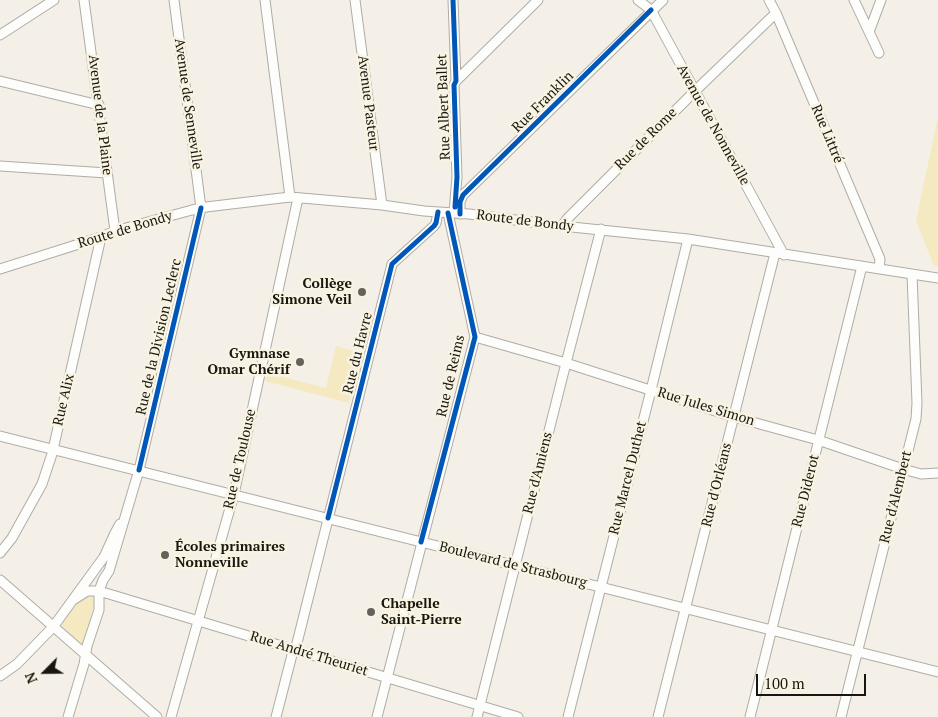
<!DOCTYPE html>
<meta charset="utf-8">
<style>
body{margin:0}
#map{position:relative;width:938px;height:717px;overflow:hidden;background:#f4f0e7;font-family:"PT Serif",serif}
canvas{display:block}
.north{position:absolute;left:20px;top:647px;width:50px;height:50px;-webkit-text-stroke:4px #f9f3e2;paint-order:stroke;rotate:247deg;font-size:14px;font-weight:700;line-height:20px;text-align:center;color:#171610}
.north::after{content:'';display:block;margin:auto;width:18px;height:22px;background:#171610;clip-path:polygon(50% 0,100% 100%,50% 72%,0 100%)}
.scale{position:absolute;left:756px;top:674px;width:110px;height:22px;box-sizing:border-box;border:2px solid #171610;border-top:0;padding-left:6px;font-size:15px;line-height:18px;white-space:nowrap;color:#171610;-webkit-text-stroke:4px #f9f3e2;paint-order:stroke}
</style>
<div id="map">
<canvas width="938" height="717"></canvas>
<div class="north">N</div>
<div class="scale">100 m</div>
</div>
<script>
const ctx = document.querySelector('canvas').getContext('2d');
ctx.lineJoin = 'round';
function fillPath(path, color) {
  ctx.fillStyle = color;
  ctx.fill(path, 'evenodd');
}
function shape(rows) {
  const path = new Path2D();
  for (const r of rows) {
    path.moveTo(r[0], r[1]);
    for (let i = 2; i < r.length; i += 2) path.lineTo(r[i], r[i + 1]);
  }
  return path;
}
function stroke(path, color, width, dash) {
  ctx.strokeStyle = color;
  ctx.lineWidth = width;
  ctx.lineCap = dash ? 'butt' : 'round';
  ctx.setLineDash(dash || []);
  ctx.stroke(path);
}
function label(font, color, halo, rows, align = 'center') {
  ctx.font = font + ' "PT Serif",serif';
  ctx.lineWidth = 5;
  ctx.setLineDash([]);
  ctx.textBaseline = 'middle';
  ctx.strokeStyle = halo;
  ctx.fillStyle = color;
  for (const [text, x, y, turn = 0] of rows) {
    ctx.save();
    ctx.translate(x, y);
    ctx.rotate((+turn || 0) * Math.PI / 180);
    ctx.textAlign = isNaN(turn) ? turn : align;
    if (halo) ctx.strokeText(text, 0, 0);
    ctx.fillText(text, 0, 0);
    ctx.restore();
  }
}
fillPath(shape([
 [938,116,938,266,934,266,916,221],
 [336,346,361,353,349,403,265,381,268,373,326,388],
 [87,593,94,594,96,597,83,644,78,641,61,625,81,598]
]), '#f5e9c2');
const minor = shape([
 [84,0,115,231],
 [265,0,290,197],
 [355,0,382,205],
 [453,0,456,81,454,85,457,177,454,212],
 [638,0,651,10,784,255],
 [769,0,776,13,880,259,879,269],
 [854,0,879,53],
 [869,32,881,0],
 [0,35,54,0],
 [0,81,99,105],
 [456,81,538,0],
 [0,166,107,173],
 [460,214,460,202,463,195,663,0],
 [562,226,567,219,695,91,776,13],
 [0,269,101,237,115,231,192,210,206,207,290,197,382,205,424,211,469,214,562,226,688,239,938,278],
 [475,337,566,363,734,417,818,440,903,469,921,474,938,473],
 [0,436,938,672],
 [0,553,12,538,42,484,52,454,101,237],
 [0,580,157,717],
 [73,600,87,591,99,591,518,717],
 [0,676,17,664,53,627,104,557,114,535,120,524],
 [68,717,84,664,87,646,99,610,99,591,103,580,109,571,139,470,201,208,174,0],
 [171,717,234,494,298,198],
 [276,717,293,651,296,647,392,264,434,226,436,223,438,212],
 [377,717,475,337,448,213],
 [477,717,566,363,601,229],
 [568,717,651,390,688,239],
 [658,717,775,253],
 [750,717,862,266],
 [841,717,916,419,917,403,912,274]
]);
stroke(minor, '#afaca6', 11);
stroke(minor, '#fdfdfb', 9);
stroke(shape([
 [453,0,456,81,454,85,457,177,455,207],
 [460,214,460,202,463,195,651,10],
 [139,470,201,208],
 [328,518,392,264,434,226,436,223,438,212],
 [421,542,475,337,448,213]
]), '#0057b8', 5);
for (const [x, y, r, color] of [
 [362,292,5,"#64625b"],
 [300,362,5,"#64625b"],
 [165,555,5,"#64625b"],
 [371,612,5,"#64625b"]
]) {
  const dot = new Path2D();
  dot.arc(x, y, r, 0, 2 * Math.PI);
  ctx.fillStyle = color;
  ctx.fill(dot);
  stroke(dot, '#f9f3e2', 2);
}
label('14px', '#171610', '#f9f3e2', [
 ["Rue Franklin",543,102,-45],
 ["Avenue Pasteur",368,103,83],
 ["Avenue de Senneville",188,104,82],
 ["Rue Albert Ballet",444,107,-92],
 ["Avenue de la Plaine",100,115,83],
 ["Avenue de Nonneville",713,125,61],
 ["Rue Littré",827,134,67],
 ["Rue de Rome",646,139,-45],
 ["Route de Bondy",525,221,7],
 ["Route de Bondy",125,230,-17],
 ["Rue de la Division Leclerc",159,337,-77],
 ["Rue du Havre",358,353,-76],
 ["Rue de Reims",451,376,-77],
 ["Rue Alix",64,400,-77],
 ["Rue Jules Simon",706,407,17],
 ["Rue de Toulouse",240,459,-77],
 ["Rue d'Amiens",538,473,-76],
 ["Rue Marcel Duthet",628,478,-76],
 ["Rue d'Orléans",717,485,-76],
 ["Rue Diderot",806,491,-76],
 ["Rue d'Alembert",896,497,-76],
 ["Boulevard de Strasbourg",513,565,14],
 ["Rue André Theuriet",309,654,17]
]);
label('bold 14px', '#171610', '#f9f3e2', [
 ["Collège",352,284],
 ["Simone Veil",352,300],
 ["Gymnase",290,354],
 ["Omar Chérif",290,370],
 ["Écoles primaires",175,547,"left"],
 ["Nonneville",175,563,"left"],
 ["Chapelle",381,604,"left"],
 ["Saint-Pierre",381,620,"left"]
], 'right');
</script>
